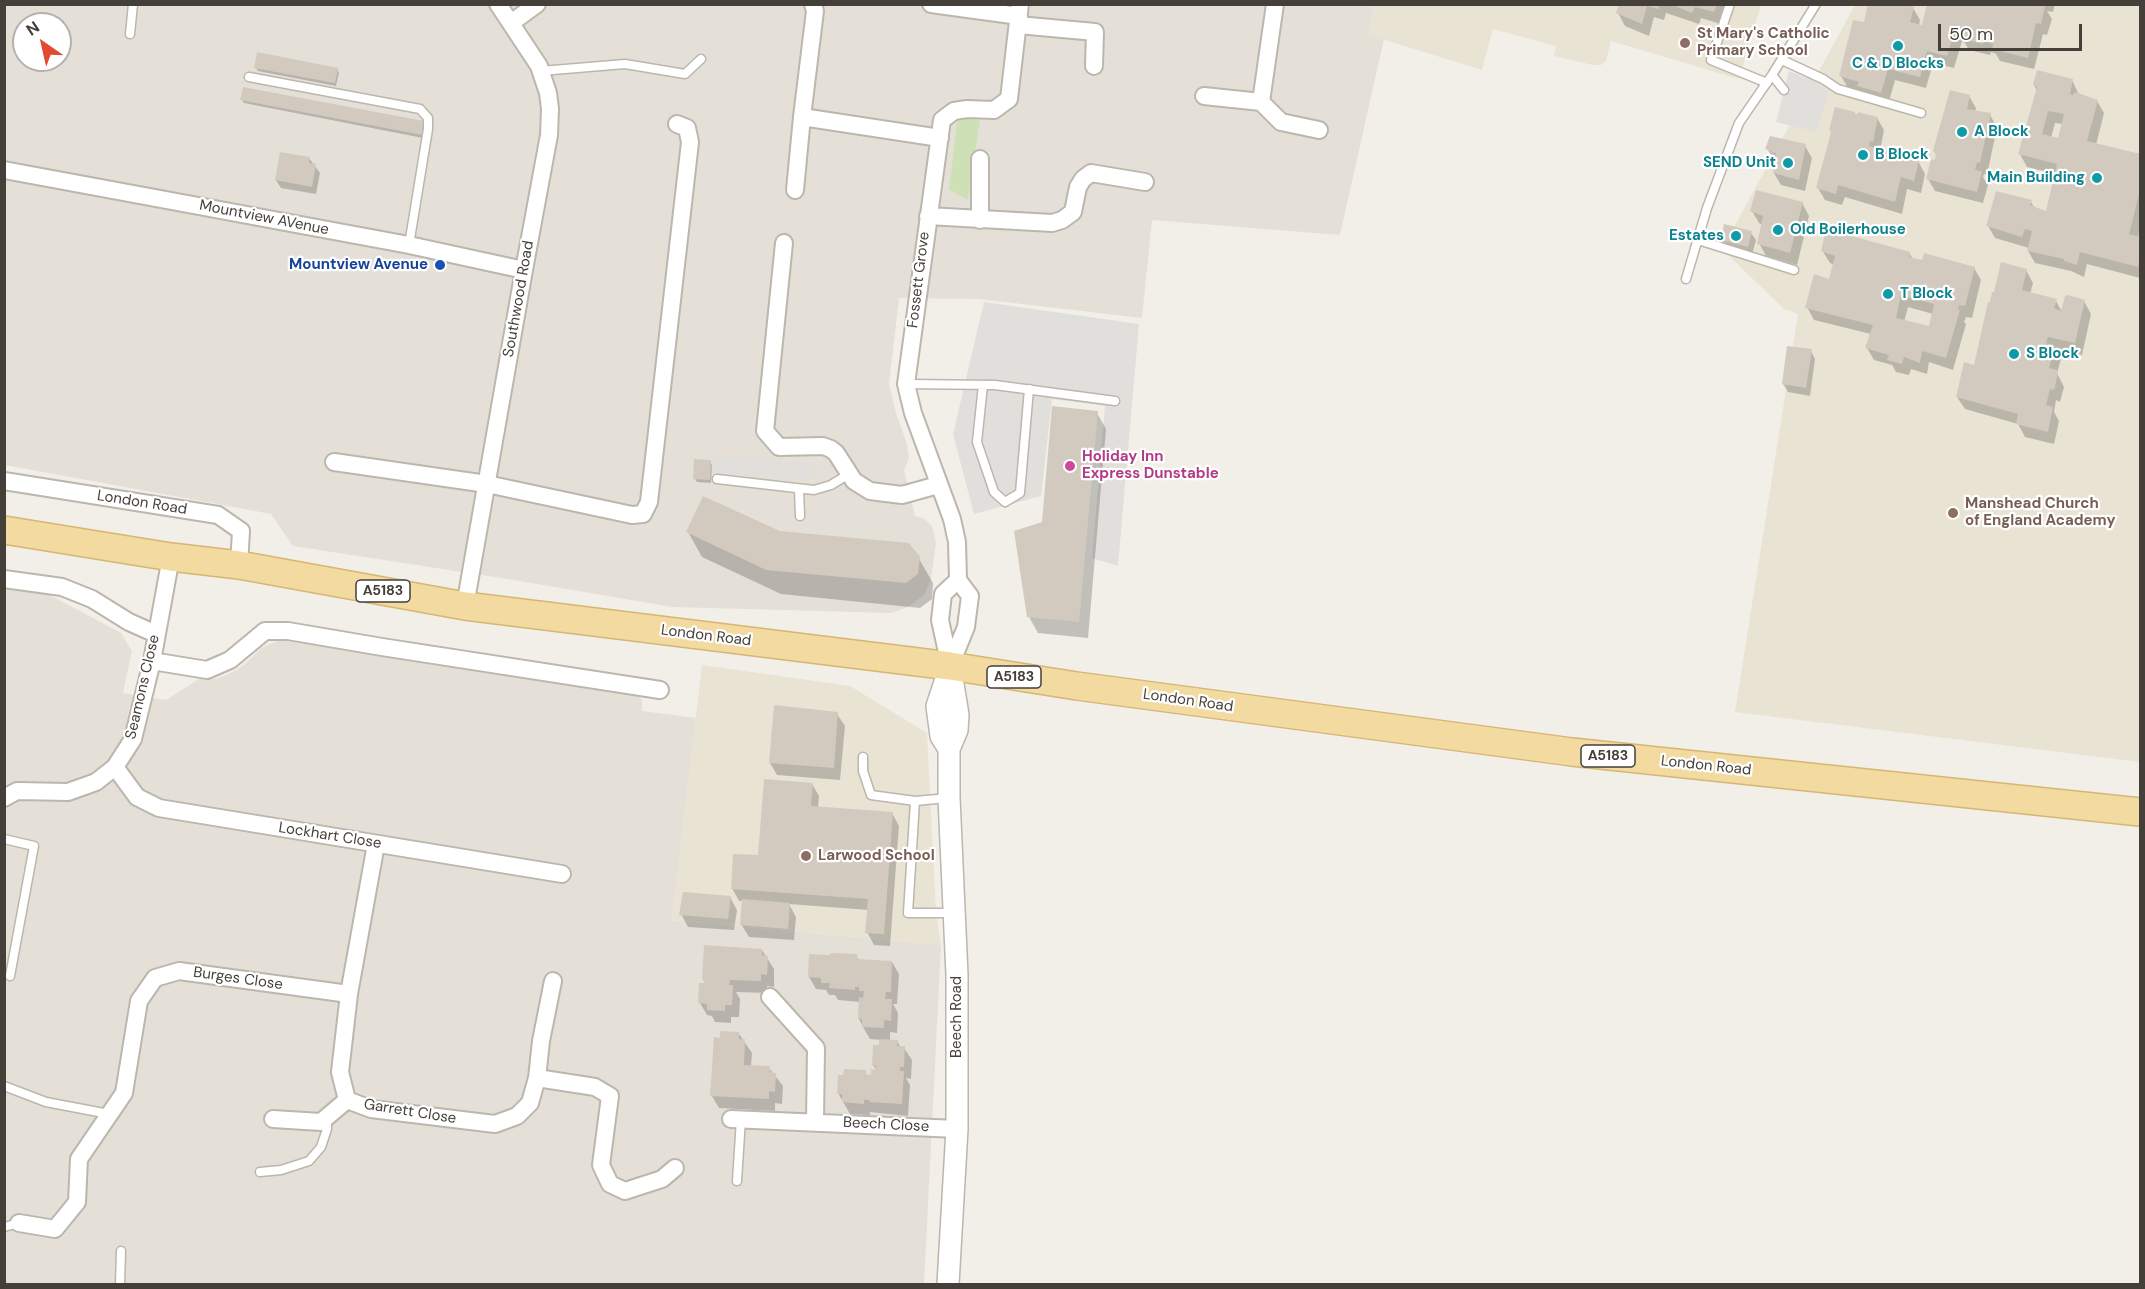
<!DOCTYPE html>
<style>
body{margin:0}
#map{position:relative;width:2145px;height:1289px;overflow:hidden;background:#f2efe8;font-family:"DM Sans",sans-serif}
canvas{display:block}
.frame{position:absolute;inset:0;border:6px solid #443f38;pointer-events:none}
.north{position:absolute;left:12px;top:12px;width:60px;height:60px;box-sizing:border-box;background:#fff;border:2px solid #b4b2af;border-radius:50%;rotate:326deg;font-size:16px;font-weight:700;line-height:24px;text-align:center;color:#443f38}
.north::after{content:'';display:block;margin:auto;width:21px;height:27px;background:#e04932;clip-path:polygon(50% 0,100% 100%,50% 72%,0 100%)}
.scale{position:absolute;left:1938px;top:24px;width:144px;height:27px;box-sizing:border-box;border:3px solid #443f38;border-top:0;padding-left:8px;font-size:18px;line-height:21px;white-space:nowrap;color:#443f38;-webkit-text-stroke:4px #fff;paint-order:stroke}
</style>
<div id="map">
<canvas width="2145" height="1289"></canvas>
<div class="frame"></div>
<div class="north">N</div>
<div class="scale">50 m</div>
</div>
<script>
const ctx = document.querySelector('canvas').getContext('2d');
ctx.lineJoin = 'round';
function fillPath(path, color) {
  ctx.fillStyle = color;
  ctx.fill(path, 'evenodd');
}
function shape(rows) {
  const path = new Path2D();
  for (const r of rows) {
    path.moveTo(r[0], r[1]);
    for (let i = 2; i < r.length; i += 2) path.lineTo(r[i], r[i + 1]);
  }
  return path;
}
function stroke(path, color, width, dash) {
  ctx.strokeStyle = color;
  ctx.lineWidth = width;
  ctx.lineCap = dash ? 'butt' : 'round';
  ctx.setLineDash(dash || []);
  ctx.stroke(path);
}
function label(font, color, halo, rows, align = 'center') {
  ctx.font = font + ' "DM Sans",sans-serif';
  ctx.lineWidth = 4.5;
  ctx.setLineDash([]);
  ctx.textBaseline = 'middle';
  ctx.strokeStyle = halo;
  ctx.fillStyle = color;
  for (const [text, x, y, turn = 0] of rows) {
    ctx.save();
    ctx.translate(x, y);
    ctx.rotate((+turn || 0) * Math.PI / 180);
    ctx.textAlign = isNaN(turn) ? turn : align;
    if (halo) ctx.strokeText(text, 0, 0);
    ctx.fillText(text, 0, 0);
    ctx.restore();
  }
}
fillPath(shape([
 [1375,4,1369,34,1384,39,1340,235,1152,220,1142,318,979,299,899,298,889,384,896,413,907,444,909,458,904,470,915,516,923,518,932,526,936,542,931,580,924,595,908,607,891,613,672,607,514,580,293,546,271,514,5,465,4,5],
 [24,24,60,24,60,60,24,60],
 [5,589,50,595,121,633,132,651,123,693,166,700,199,679,215,679,229,674,244,665,261,648,280,640,634,693,640,697,642,701,642,711,696,718,672,920,941,945,924,1284,5,1284]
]), '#e5e0d7');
fillPath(shape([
 [1375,5,1761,5,1739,79,1611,41,1606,61,1601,65,1593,65,1554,56,1556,46,1493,29,1482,70,1369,35],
 [1855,5,2140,5,2140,762,1735,712,1798,314,1784,309,1722,249],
 [702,665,850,686,927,733,936,913,941,945,672,920]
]), '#e9e3d4');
fillPath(shape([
 [968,117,980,120,968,200,949,190,957,122]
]), '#cee1b6');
fillPath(shape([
 [1789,71,1820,83,1819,85,1829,92,1816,132,1776,122],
 [984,302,1139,324,1118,566,1092,558,1105,406,1052,399,1041,496,974,514,953,434],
 [716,458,813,463,812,480,714,473]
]), '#e1dfdc');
fillPath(shape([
 [1615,4,1727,4,1721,24,1701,18,1699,24,1666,13,1664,20,1654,17,1649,36,1625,26,1618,13,1620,6],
 [1929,4,2055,4,2053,12,2047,11,2052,19,2047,35,2043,34,2034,69,2000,61,1996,54,1991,52,1990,55,1969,50,1965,43,1962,41,1954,68,1933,63,1926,88,1895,80,1888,105,1848,88,1841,76,1865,24,1913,8,1920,20,1919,25,1923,26],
 [256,68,337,69,339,73,336,86,258,71],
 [2072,80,2079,95,2097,101,2104,113,2096,145,2140,154,2140,227,2138,238,2140,239,2140,278,2087,264,2084,277,2071,271,2035,263,2028,251,2029,248,1995,238,1988,226,2031,202,2035,209,2048,213,2057,174,2027,167,2020,154,2037,91,2034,85],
 [2055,123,2063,124,2059,140,2051,138],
 [1969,96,1976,108,1975,112,1990,115,1997,127,1987,175,1984,174,1983,177,1988,185,1983,203,1935,191,1928,179,1936,162,1937,156,1934,151],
 [242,100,423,123,425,126,423,138,244,103],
 [1855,115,1877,118,1884,130,1880,151,1918,161,1925,174,1921,193,1907,189,1902,214,1845,197,1842,205,1825,200,1818,188],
 [1805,146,1812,158,1805,191,1781,185,1774,173,1776,162,1767,149],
 [309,158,320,173,316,194,281,188,276,180],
 [1802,203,1809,216,1797,265,1766,256,1759,243,1763,225,1759,223,1752,211],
 [1751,233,1756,240,1752,255,1727,248,1722,240],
 [1822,250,1909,253,1913,259,1974,268,1981,280,1972,318,1966,317,1964,322,1966,324,1953,370,1929,362,1927,374,1911,369,1909,375,1896,372,1892,365,1874,360,1867,348,1871,334,1814,320,1807,307,1831,281,1834,265,1830,263],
 [1908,307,1933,314,1930,327,1904,322],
 [2026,270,2033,283,2030,294,2056,301,2062,312,2084,301,2091,314,2082,355,2055,348,2061,359,2057,373,2064,387,2060,402,2056,400,2054,412,2059,421,2054,444,2025,437,2018,424,1965,409,1957,397],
 [1811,351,1815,359,1810,396,1788,392,1783,384],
 [1097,413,1106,429,1088,638,1038,633,1029,617,1043,523],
 [710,462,712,465,711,483,697,482,695,479],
 [688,532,780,532,918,557,933,583,932,599,920,608,781,594,702,557],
 [837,714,845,726,840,780,777,775,770,763],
 [812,784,819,796,818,808,892,813,899,826,890,946,874,945,867,932,869,910,789,904,796,917,794,940,749,937,741,924,743,901,739,901,732,888,760,856],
 [730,897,737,910,734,930,688,927,681,914],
 [762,950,774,969,774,987,767,986,767,993,736,992,740,999,739,1017,731,1017,731,1023,715,1022,712,1016,707,1015,700,1003,705,985,703,978],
 [856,956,859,960,892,962,899,974,897,1004,893,1004,898,1013,897,1033,890,1032,890,1041,897,1041,901,1048,904,1048,912,1060,911,1079,906,1078,910,1085,908,1116,870,1112,870,1115,850,1114,838,1093,865,1072,867,1076,872,1076,877,1071,873,1065,880,1047,881,1040,870,1039,863,1027,859,1019,860,1002,838,1000,835,995,829,995,826,990,816,989,809,977],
 [739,1034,752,1053,751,1067,769,1068,783,1086,782,1104,775,1103,775,1111,719,1108,712,1096,722,1039]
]), '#0003');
fillPath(shape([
 [1619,4,1659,4,1658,9,1647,6,1642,24,1616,13],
 [1670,4,1695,4,1717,5,1714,12,1695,7,1692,13],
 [1868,4,1905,4,1914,7,1910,22,1922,25,1927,4,2045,6,2041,24,2036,23,2028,58,1992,49,1993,44,1984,41,1983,44,1960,38,1962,33,1955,30,1947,56,1927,51,1920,77,1888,69,1881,93,1857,86,1859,82,1839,76,1853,20,1864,22],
 [257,52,338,68,335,83,254,68],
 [2037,70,2073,79,2070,94,2073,95,2075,92,2098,100,2087,141,2140,154,2140,190,2129,234,2140,237,2140,256,2138,267,2080,252,2077,265,2064,261,2064,259,2027,251,2032,231,2025,229,2022,237,1986,226,1996,191,2032,200,2030,205,2046,211,2057,164,2018,154,2037,87,2033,85],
 [2048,111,2064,114,2058,138,2042,134],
 [243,87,424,121,422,135,240,100],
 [1950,90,1970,95,1967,109,1991,113,1980,163,1977,162,1975,170,1982,171,1977,192,1926,179,1931,159,1935,160,1936,153,1933,151],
 [1835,107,1855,112,1855,114,1858,114,1858,112,1878,117,1873,142,1870,141,1869,146,1919,160,1914,181,1901,177,1895,202,1838,185,1836,194,1816,188,1830,136,1831,131,1829,130],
 [1770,136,1806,144,1799,180,1773,173,1776,153,1765,149],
 [280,152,310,157,309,163,316,164,312,187,275,180],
 [1756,190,1803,202,1790,253,1757,244,1763,216,1750,211],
 [1724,224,1752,231,1748,247,1721,240],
 [1826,229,1910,252,1909,257,1922,260,1924,253,1975,267,1965,306,1959,305,1958,310,1960,310,1946,358,1922,351,1920,363,1904,357,1902,364,1887,360,1889,355,1865,348,1873,325,1805,308,1814,274,1829,279,1835,256,1821,251],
 [1901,295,1934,304,1929,326,1896,318],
 [2001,262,2027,269,2022,290,2057,299,2054,308,2061,311,2065,296,2068,295,2085,300,2075,343,2048,337,2046,343,2055,346,2049,368,2057,370,2058,373,2054,390,2050,389,2046,405,2053,407,2048,432,2016,424,2018,414,1956,397,1964,362,1974,365,1988,302,1990,302,1992,292,1994,292],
 [1787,346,1812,349,1806,388,1782,384],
 [1052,406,1098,411,1079,622,1027,617,1014,531,1042,522],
 [694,459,711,460,710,480,693,479],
 [703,496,780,531,909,543,920,557,918,574,906,583,766,570,686,532],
 [774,705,838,712,834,768,769,763],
 [764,779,813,783,811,806,893,812,884,934,865,933,868,899,731,889,733,854,758,855],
 [683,892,731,896,728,919,679,915],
 [742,899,790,903,788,929,740,925],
 [704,945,762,949,762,955,768,956,767,975,761,974,761,981,730,980,729,985,733,985,732,1005,725,1005,725,1011,707,1010,707,1004,698,1003,699,983,704,983,704,978,702,978],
 [831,953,857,954,857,959,892,961,891,992,886,992,885,999,892,999,891,1021,884,1020,884,1028,862,1027,862,1019,858,1019,859,997,863,998,864,991,859,991,859,987,855,987,855,990,829,988,830,983,821,983,821,978,808,977,809,954,830,955],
 [720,1031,739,1032,739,1039,745,1039,744,1065,770,1066,770,1072,776,1073,775,1092,769,1091,769,1099,710,1096,714,1037,720,1038],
 [879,1039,898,1040,897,1046,905,1046,904,1067,900,1067,900,1071,904,1071,902,1104,869,1102,870,1100,864,1100,864,1104,842,1102,842,1094,837,1094,838,1075,843,1075,844,1069,866,1070,866,1074,871,1075,871,1069,875,1070,876,1066,872,1065,873,1045,879,1045]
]), '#d2cabf');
const service = shape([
 [1730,4,1711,60,1767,83],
 [130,34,133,4],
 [1782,60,1823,79,1838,89,1921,113],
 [541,71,625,64,685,74,701,59],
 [1772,75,1784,90],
 [249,77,420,109,428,118,428,129,409,245],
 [1698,240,1794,270],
 [1686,279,1707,208,1739,123,1772,75,1816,4],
 [906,384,995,385,1115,401],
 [983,385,977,442,994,492,1005,502,1020,493,1029,389],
 [717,479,814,490,831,485,849,474],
 [799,489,800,516],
 [863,757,863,771,871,795,915,801],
 [948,798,915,801,908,913,954,913],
 [4,839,34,846,10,976],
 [4,1086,46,1102,109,1114],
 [260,1172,281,1170,309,1161,321,1147,327,1129,327,1117],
 [737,1181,741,1119],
 [4,1227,19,1223],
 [120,1284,121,1251]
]);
const minor = shape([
 [813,4,815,11,802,117,940,138],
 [931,4,1019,16],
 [511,23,537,4],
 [1018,25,1095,32,1094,66],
 [1204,96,1261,102,1281,122,1319,130],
 [1261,102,1275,4],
 [980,159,980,220],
 [4,170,409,245,524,270],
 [795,190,802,117],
 [928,216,1052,223,1062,220,1073,212,1078,187,1083,179,1091,173,1145,182],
 [784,243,765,431,779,447,823,446,831,449,836,453,854,481,870,491,902,495,938,485],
 [334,462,487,484,632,515,643,514,649,502,690,142,687,128,677,124],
 [4,481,218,515,241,531,239,565],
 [4,579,62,587,92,599,129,622,156,634],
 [465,606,524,270,549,135,550,109,548,93,539,66,498,4],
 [152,661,207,670,230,660,265,631,288,631,382,647,660,690],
 [950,666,966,627,970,596,958,580,957,542,952,519,913,413,906,384,942,120,954,111,967,109,994,110,1009,99,1020,4],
 [950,666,940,620,943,594,958,580],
 [115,767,137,797,159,808,562,874],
 [4,798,17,791,68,792,96,782,115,767,133,739,152,661,171,557],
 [376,844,349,994,340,1072,347,1100,371,1109,495,1124,517,1116,530,1103,537,1078,541,1041,553,981],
 [770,997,816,1048,815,1122],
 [537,1078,595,1087,610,1096,601,1165,610,1184,625,1191,662,1179,675,1168],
 [273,1119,321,1122,347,1100],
 [731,1119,957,1129],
 [19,1223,55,1229,77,1202,79,1159,124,1093,139,1001,155,978,179,971,349,994]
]);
const tertiary = shape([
 [949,670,937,706,941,736,949,749],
 [948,1284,957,1129,957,975,949,798,949,749,957,730,958,715,950,666]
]);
const primary = shape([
 [4,530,171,557,239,565,465,606,950,666,1077,686,1572,752,2140,812]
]);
stroke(service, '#bcb6ac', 11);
stroke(minor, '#bcb6ac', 20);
stroke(tertiary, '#bcb6ac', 24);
stroke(primary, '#d5b673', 30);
stroke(service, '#fff', 8);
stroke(minor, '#fff', 16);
stroke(tertiary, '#fff', 21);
stroke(primary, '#f2daa1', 27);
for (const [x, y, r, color] of [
 [1685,43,6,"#8d6e63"],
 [1898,46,6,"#0f9aa8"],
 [1962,132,6,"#0f9aa8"],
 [1863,155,6,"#0f9aa8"],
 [1788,163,6,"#0f9aa8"],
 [2097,178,6,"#0f9aa8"],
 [1778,230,6,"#0f9aa8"],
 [1736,236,6,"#0f9aa8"],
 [440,265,6,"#1a4fb4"],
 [1888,294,6,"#0f9aa8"],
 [2014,354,6,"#0f9aa8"],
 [1070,466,6,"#d1479c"],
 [1953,513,6,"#8d6e63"],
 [806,856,6,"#8d6e63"]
]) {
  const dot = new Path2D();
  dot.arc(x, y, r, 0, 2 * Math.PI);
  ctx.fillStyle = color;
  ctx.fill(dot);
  stroke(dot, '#fff', 2);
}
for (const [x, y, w] of [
 [383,591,54],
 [1014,677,54],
 [1608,756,54]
]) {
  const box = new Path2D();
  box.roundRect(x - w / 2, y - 11, w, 22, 4.5);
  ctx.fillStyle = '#fff';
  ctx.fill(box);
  stroke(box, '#443f38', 1.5);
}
label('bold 14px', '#443f38', null, [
 ["A5183",383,591],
 ["A5183",1014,677],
 ["A5183",1608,756]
]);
label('bold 15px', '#785e54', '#fff', [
 ["St Mary's Catholic",1697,34],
 ["Primary School",1697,51],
 ["Manshead Church",1965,504],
 ["of England Academy",1965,521],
 ["Larwood School",818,856]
], 'left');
label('bold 15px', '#0d838f', '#fff', [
 ["C & D Blocks",1898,64,"center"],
 ["A Block",1974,132],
 ["B Block",1875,155],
 ["SEND Unit",1776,163,"right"],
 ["Main Building",2085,178,"right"],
 ["Old Boilerhouse",1790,230],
 ["Estates",1724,236,"right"],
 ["T Block",1900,294],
 ["S Block",2026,354]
], 'left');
label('15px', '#443f38', '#fff', [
 ["Mountview AVenue",264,218,11],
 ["Fossett Grove",919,280,-83],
 ["Southwood Road",519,299,-80],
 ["London Road",142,503,9],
 ["London Road",706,636,7],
 ["Seamons Close",143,687,-77],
 ["London Road",1188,701,8],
 ["London Road",1706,766,6],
 ["Lockhart Close",330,836,9],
 ["Burges Close",238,979,8],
 ["Beech Road",957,1017,-90],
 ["Garrett Close",410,1112,9],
 ["Beech Close",886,1125,3]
]);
label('bold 15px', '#164399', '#fff', [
 ["Mountview Avenue",428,265]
], 'right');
label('bold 15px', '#b23c85', '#fff', [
 ["Holiday Inn",1082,457],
 ["Express Dunstable",1082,474]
], 'left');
</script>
